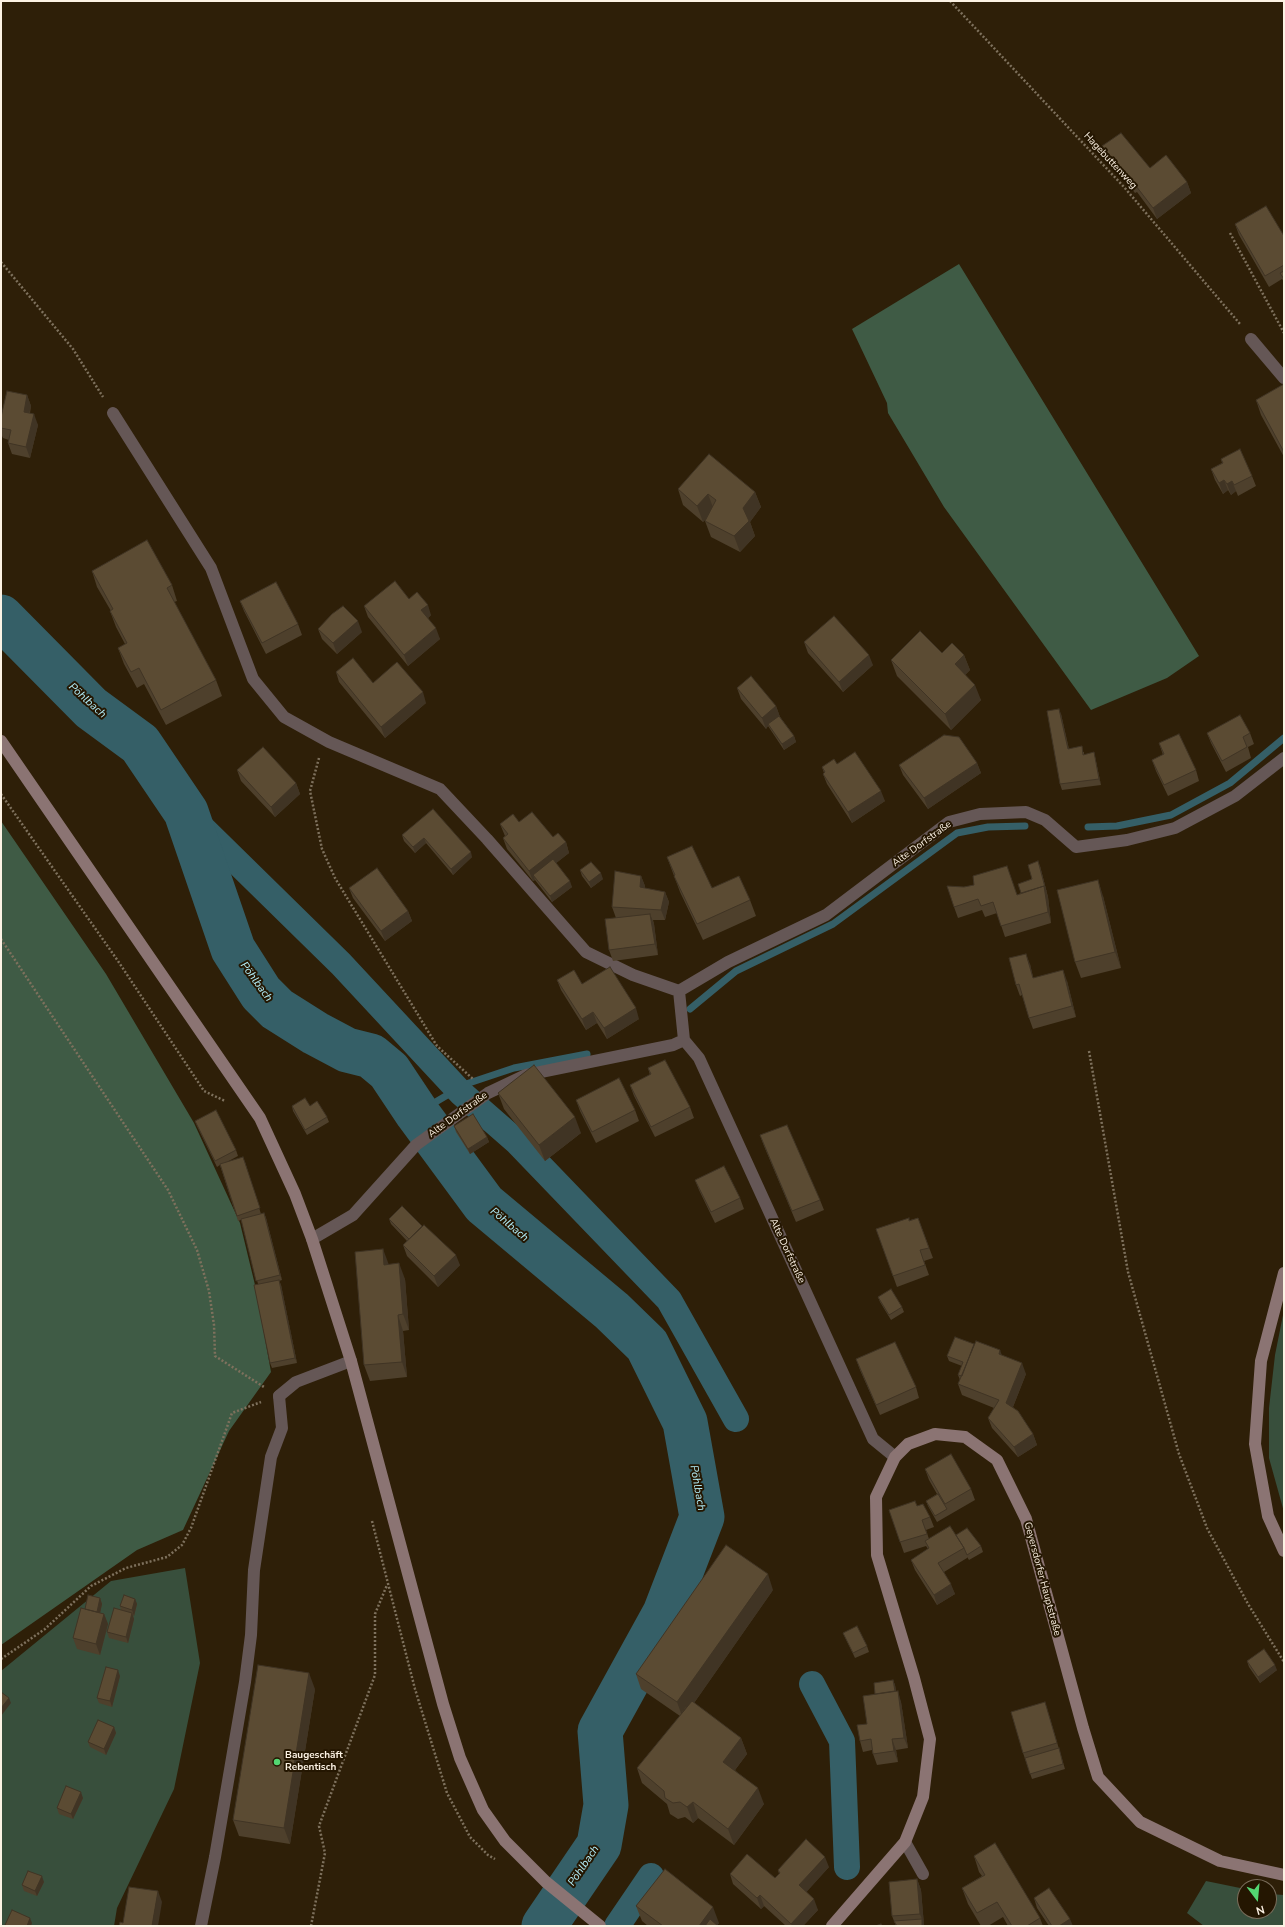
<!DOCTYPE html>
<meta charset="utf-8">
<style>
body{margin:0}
#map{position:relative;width:1285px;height:1927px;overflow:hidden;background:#2e1f08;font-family:"Nunito Sans",sans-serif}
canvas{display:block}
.frame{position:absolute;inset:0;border:2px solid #fcf2e4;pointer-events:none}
.north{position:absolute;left:1237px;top:1879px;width:40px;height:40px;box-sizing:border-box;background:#241601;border:1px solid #7a6e5c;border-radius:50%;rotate:164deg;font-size:11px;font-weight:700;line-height:16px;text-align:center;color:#fcf2e4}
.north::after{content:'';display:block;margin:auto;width:14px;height:18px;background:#53d672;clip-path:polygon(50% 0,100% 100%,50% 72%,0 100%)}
</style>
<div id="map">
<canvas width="1285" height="1927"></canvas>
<div class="frame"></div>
<div class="north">N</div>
</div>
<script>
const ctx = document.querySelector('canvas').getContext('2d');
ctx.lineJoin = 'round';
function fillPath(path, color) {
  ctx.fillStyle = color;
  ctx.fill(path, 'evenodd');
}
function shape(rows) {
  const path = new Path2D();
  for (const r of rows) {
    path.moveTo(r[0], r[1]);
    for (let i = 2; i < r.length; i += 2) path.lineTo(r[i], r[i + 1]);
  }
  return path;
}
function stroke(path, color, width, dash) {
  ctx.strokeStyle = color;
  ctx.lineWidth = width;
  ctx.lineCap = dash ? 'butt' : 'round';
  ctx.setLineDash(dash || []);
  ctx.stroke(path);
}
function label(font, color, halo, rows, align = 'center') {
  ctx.font = font + ' "Nunito Sans",sans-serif';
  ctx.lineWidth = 4;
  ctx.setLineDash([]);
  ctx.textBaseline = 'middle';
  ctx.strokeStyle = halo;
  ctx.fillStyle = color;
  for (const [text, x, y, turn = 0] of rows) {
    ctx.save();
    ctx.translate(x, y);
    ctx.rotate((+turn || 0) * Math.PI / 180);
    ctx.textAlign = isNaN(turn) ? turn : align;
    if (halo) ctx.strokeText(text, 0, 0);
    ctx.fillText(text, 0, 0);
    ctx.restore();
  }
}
fillPath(shape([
 [1284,1310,1284,1512,1269,1458,1269,1408,1275,1355],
 [185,1568,200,1663,174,1789,117,1908,114,1926,1,1926,1,1671,111,1581],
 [1206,1881,1245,1889,1245,1911,1269,1911,1269,1894,1284,1895,1284,1926,1204,1926,1187,1913]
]), '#384f3c');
fillPath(shape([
 [959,264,1199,656,1167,678,1091,710,944,507,888,413,887,403,852,329],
 [1,821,106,974,194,1123,240,1223,256,1289,271,1372,229,1431,183,1530,137,1550,1,1645]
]), '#3f5b45');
stroke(shape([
 [1088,827,1117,826,1171,815,1230,783,1284,738],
 [690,1009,736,971,833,924,957,833,988,827,1025,826],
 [417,1113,466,1084,514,1068,587,1054]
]), '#355f67', 7);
stroke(shape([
 [186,812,341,964,461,1093,517,1142,669,1300,736,1419],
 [812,1684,842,1741,847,1867],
 [617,1926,651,1876]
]), '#355f67', 26);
stroke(shape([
 [1,617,91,708,140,744,186,812,233,949,261,993,277,1009,315,1033,347,1050,371,1056,389,1071,417,1113,484,1204,612,1311,647,1345,685,1422,702,1517,665,1613,600,1731,606,1805,599,1845,544,1926]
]), '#355f67', 45);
stroke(shape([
 [950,1,1124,187,1240,324],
 [1230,233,1284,333],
 [1,262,73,349,103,397],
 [319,758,310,791,322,849,335,878,437,1046,474,1080],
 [1,794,118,961,204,1091,225,1101],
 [1,939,168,1190,197,1250,209,1291,214,1325,215,1356,264,1387],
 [1089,1051,1128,1272,1179,1454,1207,1528,1248,1604,1284,1662],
 [372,1521,415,1689,447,1793,470,1837,488,1855,495,1859],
 [1,1659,45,1629,91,1586,126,1568,167,1557,182,1545,191,1528,232,1413,261,1402],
 [311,1926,325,1853,319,1826,375,1675,375,1614,387,1585]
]), '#7e715d', 2.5, [2, 2]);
stroke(shape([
 [1251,339,1284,378],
 [905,1842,923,1874],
 [201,1926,215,1857,245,1682,251,1635,254,1570,271,1457,282,1428,279,1396]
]), '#655756', 12);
stroke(shape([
 [113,413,211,568,253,679,284,717,329,742,440,789,487,839,586,952,633,975,679,991],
 [679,991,728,962,826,915,949,822,980,814,1026,812,1045,820,1076,847,1127,840,1175,828,1235,796,1284,758],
 [679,991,684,1040,699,1058,873,1439,895,1457],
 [312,1239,353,1215,416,1145,488,1093,526,1075,673,1045,684,1040],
 [279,1396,296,1382,351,1361]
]), '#655756', 12);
stroke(shape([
 [1,741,260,1118,295,1194,312,1239,351,1361,443,1704,460,1758,483,1810,505,1841,546,1882,600,1926],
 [1284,1273,1261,1361,1255,1444,1268,1516,1284,1551],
 [832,1926,905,1842,923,1797,930,1739,914,1678,877,1555,876,1497,895,1457,908,1444,935,1434,965,1437,997,1460,1026,1519,1083,1728,1098,1777,1140,1822,1220,1861,1284,1875]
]), '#8b7473', 12);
fillPath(shape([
 [1102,146,1150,168,1187,182,1191,193,1157,219,1137,192,1135,193,1106,157],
 [1235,224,1284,236,1284,282,1282,279,1269,287,1239,235],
 [1284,384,1284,457,1261,415,1256,400],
 [27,395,31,406,30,413,38,425,30,458,12,454,8,443,9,440,3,438,1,434,1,417],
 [1221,459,1252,476,1256,486,1238,496,1236,491,1231,495,1228,490,1223,494,1215,480,1211,469,1222,463],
 [678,489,755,492,761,507,750,522,755,536,740,552,711,537,705,521,707,518,703,522,683,505],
 [92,571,172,585,177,601,174,602,216,680,222,696,166,725,144,684,137,688,124,664,118,648,125,644,116,627,110,611,111,611,97,587],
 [409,599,431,615,428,618,440,639,408,666,368,617,364,606],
 [240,601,298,624,302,635,266,654,244,611],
 [318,629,362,632,337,654,322,639],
 [804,642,873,665,843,692,808,653],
 [942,653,964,655,970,670,965,675,981,700,951,730,897,676,891,660],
 [336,672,426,703,385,738,339,682],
 [737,688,776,706,780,717,794,736,796,742,784,750,768,726,766,729,741,699],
 [1061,714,1069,749,1084,752,1084,755,1095,757,1101,785,1062,790,1060,784],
 [1207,733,1250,733,1254,744,1248,747,1251,758,1226,772,1211,743],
 [1159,743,1196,770,1199,781,1168,796,1156,771,1152,760,1163,755],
 [977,763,981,773,928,809,903,775,899,765],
 [837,764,885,801,852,823,827,784,823,774,824,773,822,767],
 [237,770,296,783,300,794,275,817,241,781],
 [433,809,472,857,453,875,426,843,415,853,404,841,402,835],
 [519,822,553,837,566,842,569,853,556,863,572,887,552,902,535,880,533,881,507,849,503,838,505,836,500,824],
 [667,857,712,888,750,900,756,916,703,940,680,892],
 [1040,866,1048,897,1051,923,1005,937,997,913,985,917,982,910,958,918,954,907,964,887,974,885,1017,895,1021,893],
 [580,870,603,879,591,888,582,876],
 [641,876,645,886,645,888,665,892,669,902,665,920,653,920,654,924,658,955,613,961,609,950,618,918,616,918,612,907],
 [349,888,408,911,412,921,385,941,353,898],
 [1103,896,1121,968,1081,978,1075,962],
 [1030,964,1033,978,1067,981,1076,1017,1033,1029,1029,1018,1022,995,1020,996,1016,985],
 [557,980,582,984,639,1019,607,1039,597,1023,586,1030,561,990],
 [648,1068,690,1107,694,1118,655,1137,634,1096,630,1085,650,1075],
 [498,1093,581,1133,545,1161,504,1109],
 [576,1100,635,1110,639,1121,596,1143,580,1111],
 [292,1106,310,1106,327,1117,329,1122,307,1135,293,1111],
 [195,1121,236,1150,238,1156,225,1163,245,1162,261,1214,264,1213,266,1218,282,1280,279,1281,281,1285,297,1363,272,1368,270,1363,258,1284,241,1220,238,1221,220,1165,217,1167,197,1126],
 [454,1126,487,1137,489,1142,470,1154,456,1132],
 [760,1135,820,1200,824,1210,796,1222,764,1146],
 [695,1180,740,1198,744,1209,715,1223,699,1190],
 [918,1218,933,1258,924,1261,929,1275,897,1287,876,1229],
 [389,1219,460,1265,438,1287,407,1256,403,1245,407,1241,391,1224],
 [388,1264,405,1279,409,1330,403,1331,407,1377,370,1381,364,1365],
 [878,1297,902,1307,904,1312,891,1320,880,1302],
 [947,1356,1002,1356,1026,1374,1013,1407,1033,1434,1037,1445,1018,1457,992,1428,988,1418,994,1408,962,1395,958,1384,960,1380,958,1375,962,1366,949,1361],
 [856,1359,916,1387,919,1398,880,1415,860,1370],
 [925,1469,971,1489,975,1500,937,1522,928,1506,926,1501,937,1494,929,1480],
 [917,1506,930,1517,934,1527,926,1530,929,1539,956,1535,981,1546,983,1552,969,1560,967,1557,967,1558,944,1572,955,1594,937,1605,915,1570,911,1560,928,1549,926,1546,904,1553,889,1510],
 [773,1590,694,1703,741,1738,747,1754,735,1770,764,1804,734,1845,698,1818,693,1823,685,1817,678,1819,670,1814,667,1804,642,1783,637,1768,680,1716,641,1689,636,1674],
 [100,1598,102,1604,100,1613,104,1614,108,1624,100,1655,77,1649,73,1638,85,1609],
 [135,1599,137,1604,134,1616,133,1615,134,1619,128,1643,109,1638,107,1632,121,1610,120,1606],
 [843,1633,867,1646,869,1652,855,1658],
 [1247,1661,1277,1670,1260,1683,1249,1667],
 [120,1676,112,1707,99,1703,97,1698],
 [893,1680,895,1685,896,1691,901,1702,908,1748,896,1750,898,1762,877,1765,873,1754,872,1750,863,1752,860,1741,867,1724,875,1694],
 [315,1689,290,1844,239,1836,233,1820],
 [1048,1712,1065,1769,1032,1779,1023,1753],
 [114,1727,116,1733,106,1755,90,1747,88,1742],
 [83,1798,73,1819,59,1814,57,1808],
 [974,1856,1040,1918,1043,1926,1008,1926,1003,1917,988,1926,981,1926,968,1904,962,1888,982,1876,979,1872],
 [829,1867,806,1892,818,1910,803,1926,786,1926,764,1906,761,1909,733,1884,730,1874,775,1878,779,1874,778,1870],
 [917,1879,921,1890,924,1926,896,1926,892,1916],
 [44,1882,37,1896,24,1891,22,1885],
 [1034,1898,1073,1926,1049,1926,1037,1908],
 [636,1906,719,1923,717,1925,718,1926,648,1926,642,1921]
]), '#4e402c');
fillPath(shape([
 [1187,182,1191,193,1157,219,1153,208],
 [27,395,31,406,27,422,24,412],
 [34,414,38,425,30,458,26,447],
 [1224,480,1228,490,1223,494,1219,483],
 [1232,481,1236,491,1231,495,1227,484],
 [755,492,761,507,750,522,755,536,740,552,734,536,743,508],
 [708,494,714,510,703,522,697,506],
 [428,605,431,615,425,621,421,610],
 [358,621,362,632,337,654,333,643],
 [436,628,440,639,408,666,404,655],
 [869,655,873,665,843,692,839,682],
 [964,655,970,670,960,680,955,664],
 [975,685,981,700,951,730,945,714],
 [423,692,426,703,385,738,381,727],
 [776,706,780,717,768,724,768,726,766,729,762,718],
 [1059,709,1061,714,1070,755,1068,749],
 [794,736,796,742,784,750,782,744],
 [1094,752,1095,757,1101,785,1099,779],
 [977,763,981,773,928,809,924,798],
 [296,783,300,794,275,817,271,807],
 [881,791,885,801,852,823,848,812],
 [424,838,426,843,415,853,413,847],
 [566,842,569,853,536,879,533,875,535,880,533,881,529,871],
 [471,852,472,857,453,875,451,869],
 [1038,861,1040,866,1048,897,1046,891],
 [601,873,603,879,591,888,589,882],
 [641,876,645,886,643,898,640,887],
 [1098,880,1103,896,1121,968,1115,952],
 [570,881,572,887,552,902,550,896],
 [1044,886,1048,897,1051,923,1048,912],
 [665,892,669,902,665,920,661,910],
 [408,911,412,921,385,941,381,931],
 [650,914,654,924,658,955,655,944],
 [1026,954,1030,964,1036,989,1033,978],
 [1063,970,1067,981,1076,1017,1072,1006],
 [636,1008,639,1019,607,1039,604,1028],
 [593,1012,597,1023,586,1030,582,1019],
 [575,1117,581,1133,545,1161,539,1145],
 [487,1137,489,1142,470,1154,468,1149],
 [264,1213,266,1218,282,1280,280,1275],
 [383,1249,389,1265,384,1265],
 [456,1255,460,1265,438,1287,434,1276],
 [399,1263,405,1279,409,1330,403,1314],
 [279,1280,281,1285,297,1363,295,1358],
 [398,1315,403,1331,407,1377,402,1362],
 [1000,1350,1004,1361,999,1354],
 [1022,1363,1026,1374,1010,1414,1006,1403],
 [1033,1434,1037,1445,1018,1457,1014,1447],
 [768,1574,773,1590,685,1716,681,1713,677,1702],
 [951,1584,955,1594,937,1605,934,1595],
 [100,1598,102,1604,99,1618,97,1613],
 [135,1599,137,1604,134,1616,132,1610],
 [132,1613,134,1619,128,1643,126,1637],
 [104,1614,108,1624,100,1655,96,1644],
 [1275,1665,1277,1670,1260,1683,1258,1677],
 [118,1670,120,1676,112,1707,110,1701],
 [309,1673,315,1689,290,1844,284,1828],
 [893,1680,895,1685,898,1702,896,1697],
 [898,1691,901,1702,908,1748,904,1738],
 [9,1698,11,1703,1,1716,1,1708],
 [114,1727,116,1733,106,1755,104,1749],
 [741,1738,747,1754,729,1778,723,1762],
 [892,1739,896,1750,898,1762,894,1751],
 [758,1788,764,1804,734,1845,728,1829],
 [81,1792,83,1798,73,1819,71,1814],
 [693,1802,698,1818,693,1823,687,1807],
 [825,1857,829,1867,803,1896,799,1885],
 [42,1876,44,1882,37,1896,35,1891],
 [917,1879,921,1890,924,1924,920,1914],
 [158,1891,162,1902,158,1926,152,1926],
 [760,1895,764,1906,761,1909,757,1898],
 [814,1899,818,1910,803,1926,792,1926,791,1924],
 [713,1907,719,1923,717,1926,699,1926],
 [30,1918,32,1923,31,1926,27,1926],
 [922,1919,924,1924,924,1926,922,1926],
 [1070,1919,1073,1926,1059,1926]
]), '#403424');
const building = shape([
 [1121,133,1150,168,1166,155,1187,182,1153,208,1133,182,1131,182,1102,146,1121,133],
 [1266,206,1284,236,1284,265,1265,276,1235,224,1266,206],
 [1284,271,1284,279,1280,273,1284,271],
 [1284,384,1284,452,1256,400,1284,384],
 [7,391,27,395,24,412,34,414,26,447,8,443,11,430,1,428,1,417,7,391],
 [1240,449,1252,476,1234,485,1232,481,1227,484,1224,480,1219,483,1211,469,1223,463,1221,459,1240,449],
 [709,454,755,492,743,508,749,521,734,536,705,521,716,500,708,494,697,506,678,489,709,454],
 [147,540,172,585,167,588,216,680,161,710,139,668,131,672,118,648,127,643,110,611,113,609,92,571,147,540],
 [395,581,409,599,417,592,428,605,421,610,436,628,404,655,364,606,395,581],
 [276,582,298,624,262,643,240,601,276,582],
 [343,606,358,621,333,643,318,629,332,614,343,606],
 [834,616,869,655,839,682,804,642,834,616],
 [920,631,942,653,952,643,964,655,955,664,975,685,945,714,891,660,920,631],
 [353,658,373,683,397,662,423,692,381,727,336,672,353,658],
 [751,676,776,706,762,718,737,688,751,676],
 [1059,709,1068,749,1082,746,1083,755,1094,752,1099,779,1060,784,1047,711,1059,709],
 [1240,715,1250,733,1243,737,1247,747,1222,761,1207,733,1240,715],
 [779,716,794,736,782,744,768,724,779,716],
 [1179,734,1196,770,1164,785,1152,760,1164,754,1159,743,1179,734],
 [944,735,959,737,977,763,924,798,899,765,944,735],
 [263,747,296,783,271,807,237,770,263,747],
 [855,752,881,791,848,812,823,774,825,772,822,767,834,759,837,764,855,752],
 [433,809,471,852,451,869,424,838,413,847,402,835,433,809],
 [532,812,553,837,558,833,566,842,529,871,503,838,508,834,500,824,513,814,519,822,532,812],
 [692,846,712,888,739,876,750,900,697,924,674,876,675,875,667,857,692,846],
 [553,859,570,881,550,896,533,875,553,859],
 [1038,861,1046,891,1044,886,1021,893,1018,884,1032,879,1028,865,1038,861],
 [591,862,601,873,589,882,580,870,591,862],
 [1007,866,1017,895,1044,886,1048,912,1001,926,993,902,981,906,978,899,954,907,947,886,964,887,974,885,973,876,1007,866],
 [377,868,408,911,381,931,349,888,377,868],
 [615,871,641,876,640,887,665,892,661,910,612,907,615,871],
 [1098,880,1115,952,1075,962,1057,890,1098,880],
 [650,914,655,944,609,950,605,919,650,914],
 [1026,954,1033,978,1063,970,1072,1006,1029,1018,1019,984,1016,985,1009,958,1026,954],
 [610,967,636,1008,604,1028,593,1012,582,1019,557,980,574,970,582,984,610,967],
 [665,1060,690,1107,651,1127,630,1085,651,1074,648,1068,665,1060],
 [534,1065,575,1117,539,1145,498,1093,534,1065],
 [619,1078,635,1110,592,1132,576,1100,619,1078],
 [305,1098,310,1106,317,1101,327,1117,305,1130,292,1106,305,1098],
 [216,1110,236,1150,215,1161,195,1121,216,1110],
 [473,1114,487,1137,468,1149,454,1126,473,1114],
 [787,1125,820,1200,792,1211,760,1135,787,1125],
 [243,1157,260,1208,237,1216,220,1164,243,1157],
 [724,1166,740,1198,711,1212,695,1180,724,1166],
 [402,1206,422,1226,409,1239,389,1219,402,1206],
 [264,1213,280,1275,256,1281,241,1219,264,1213],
 [909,1218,909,1221,918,1218,929,1248,920,1250,925,1265,893,1276,876,1229,909,1218],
 [424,1225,456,1255,434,1276,403,1245,424,1225],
 [383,1249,384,1265,399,1263,403,1314,398,1315,402,1362,364,1365,355,1252,383,1249],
 [279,1280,295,1358,270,1363,254,1285,279,1280],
 [891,1289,902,1307,889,1315,878,1297,891,1289],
 [955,1337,974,1344,962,1376,958,1375,963,1362,947,1356,955,1337],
 [976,1341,1000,1350,999,1354,1022,1363,1006,1403,1018,1411,1033,1434,1014,1447,988,1418,999,1400,958,1384,976,1341],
 [895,1342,916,1387,876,1405,856,1359,895,1342],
 [951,1454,971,1489,945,1504,925,1469,951,1454],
 [938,1494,947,1509,935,1516,926,1501,938,1494],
 [915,1501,917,1506,923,1504,930,1517,922,1520,927,1534,900,1542,889,1510,915,1501],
 [950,1526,964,1548,938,1563,951,1584,934,1595,911,1560,929,1548,925,1541,950,1526],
 [967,1528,981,1546,967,1555,964,1548,956,1535,967,1528],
 [726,1545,768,1574,677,1702,636,1674,726,1545],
 [88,1595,100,1598,97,1612,85,1609,88,1595],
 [124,1595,135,1599,132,1610,120,1606,124,1595],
 [81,1608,104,1614,96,1644,73,1638,81,1608],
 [114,1608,132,1613,126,1637,107,1632,114,1608],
 [857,1626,867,1646,853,1653,843,1633,857,1626],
 [1264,1649,1275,1665,1258,1677,1247,1661,1264,1649],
 [258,1665,309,1673,284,1828,233,1820,258,1665],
 [106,1667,118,1670,110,1701,97,1698,106,1667],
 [893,1680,895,1691,875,1694,874,1683,893,1680],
 [898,1691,904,1738,892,1739,894,1751,873,1754,871,1739,860,1741,857,1725,867,1724,863,1696,898,1691],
 [1,1692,9,1698,1,1708,1,1692],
 [692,1701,741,1738,723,1762,758,1788,728,1829,693,1802,687,1807,680,1802,673,1803,665,1798,664,1791,637,1768,692,1701],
 [1045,1702,1057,1743,1023,1753,1011,1712,1045,1702],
 [686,1706,687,1706,682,1713,681,1713,686,1706],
 [98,1720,114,1727,104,1749,88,1742,98,1720],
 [1059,1748,1063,1764,1030,1774,1025,1758,1059,1748],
 [66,1786,81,1792,71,1814,57,1808,66,1786],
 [806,1839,825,1857,799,1885,814,1899,791,1924,760,1895,757,1898,730,1874,747,1854,775,1878,780,1873,778,1870,806,1839],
 [995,1843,1040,1918,1027,1926,1012,1926,997,1902,977,1913,962,1888,985,1875,974,1856,995,1843],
 [665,1869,713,1907,699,1926,663,1926,636,1906,665,1869],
 [28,1871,42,1876,35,1891,22,1885,28,1871],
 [917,1879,920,1914,892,1916,889,1882,917,1879],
 [129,1887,158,1891,152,1926,119,1926,120,1922,123,1923,129,1887],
 [1049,1888,1070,1919,1059,1926,1052,1926,1034,1898,1049,1888],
 [12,1910,30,1918,27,1926,7,1926,5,1925,12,1910],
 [710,1919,718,1926,705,1926,710,1919],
 [922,1919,922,1926,897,1926,894,1921,922,1919],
 [881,1924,882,1926,875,1926,881,1924]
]);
fillPath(building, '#5b4b33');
stroke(building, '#403424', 1);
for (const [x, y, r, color] of [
 [277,1762,4,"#53d672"]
]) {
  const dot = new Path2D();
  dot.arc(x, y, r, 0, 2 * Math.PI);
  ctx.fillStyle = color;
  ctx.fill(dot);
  stroke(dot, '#241601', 1.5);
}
label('10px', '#fcf2e4', '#241601', [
 ["Hagebuttenweg",1110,161,47],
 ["Alte Dorfstraße",922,844,-36],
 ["Alte Dorfstraße",458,1115,-36],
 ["Alte Dorfstraße",787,1251,65],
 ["Geyersdorfer Hauptstraße",1042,1579,75]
]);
label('bold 10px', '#fcf2e4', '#241601', [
 ["Baugeschäft",285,1756],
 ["Rebentisch",285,1768]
], 'left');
label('italic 11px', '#b4f0fc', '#241601', [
 ["Pöhlbach",87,701,42],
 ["Pöhlbach",256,982,54],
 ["Pöhlbach",509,1225,40],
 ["Pöhlbach",697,1488,80],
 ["Pöhlbach",584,1866,-56]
]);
</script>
